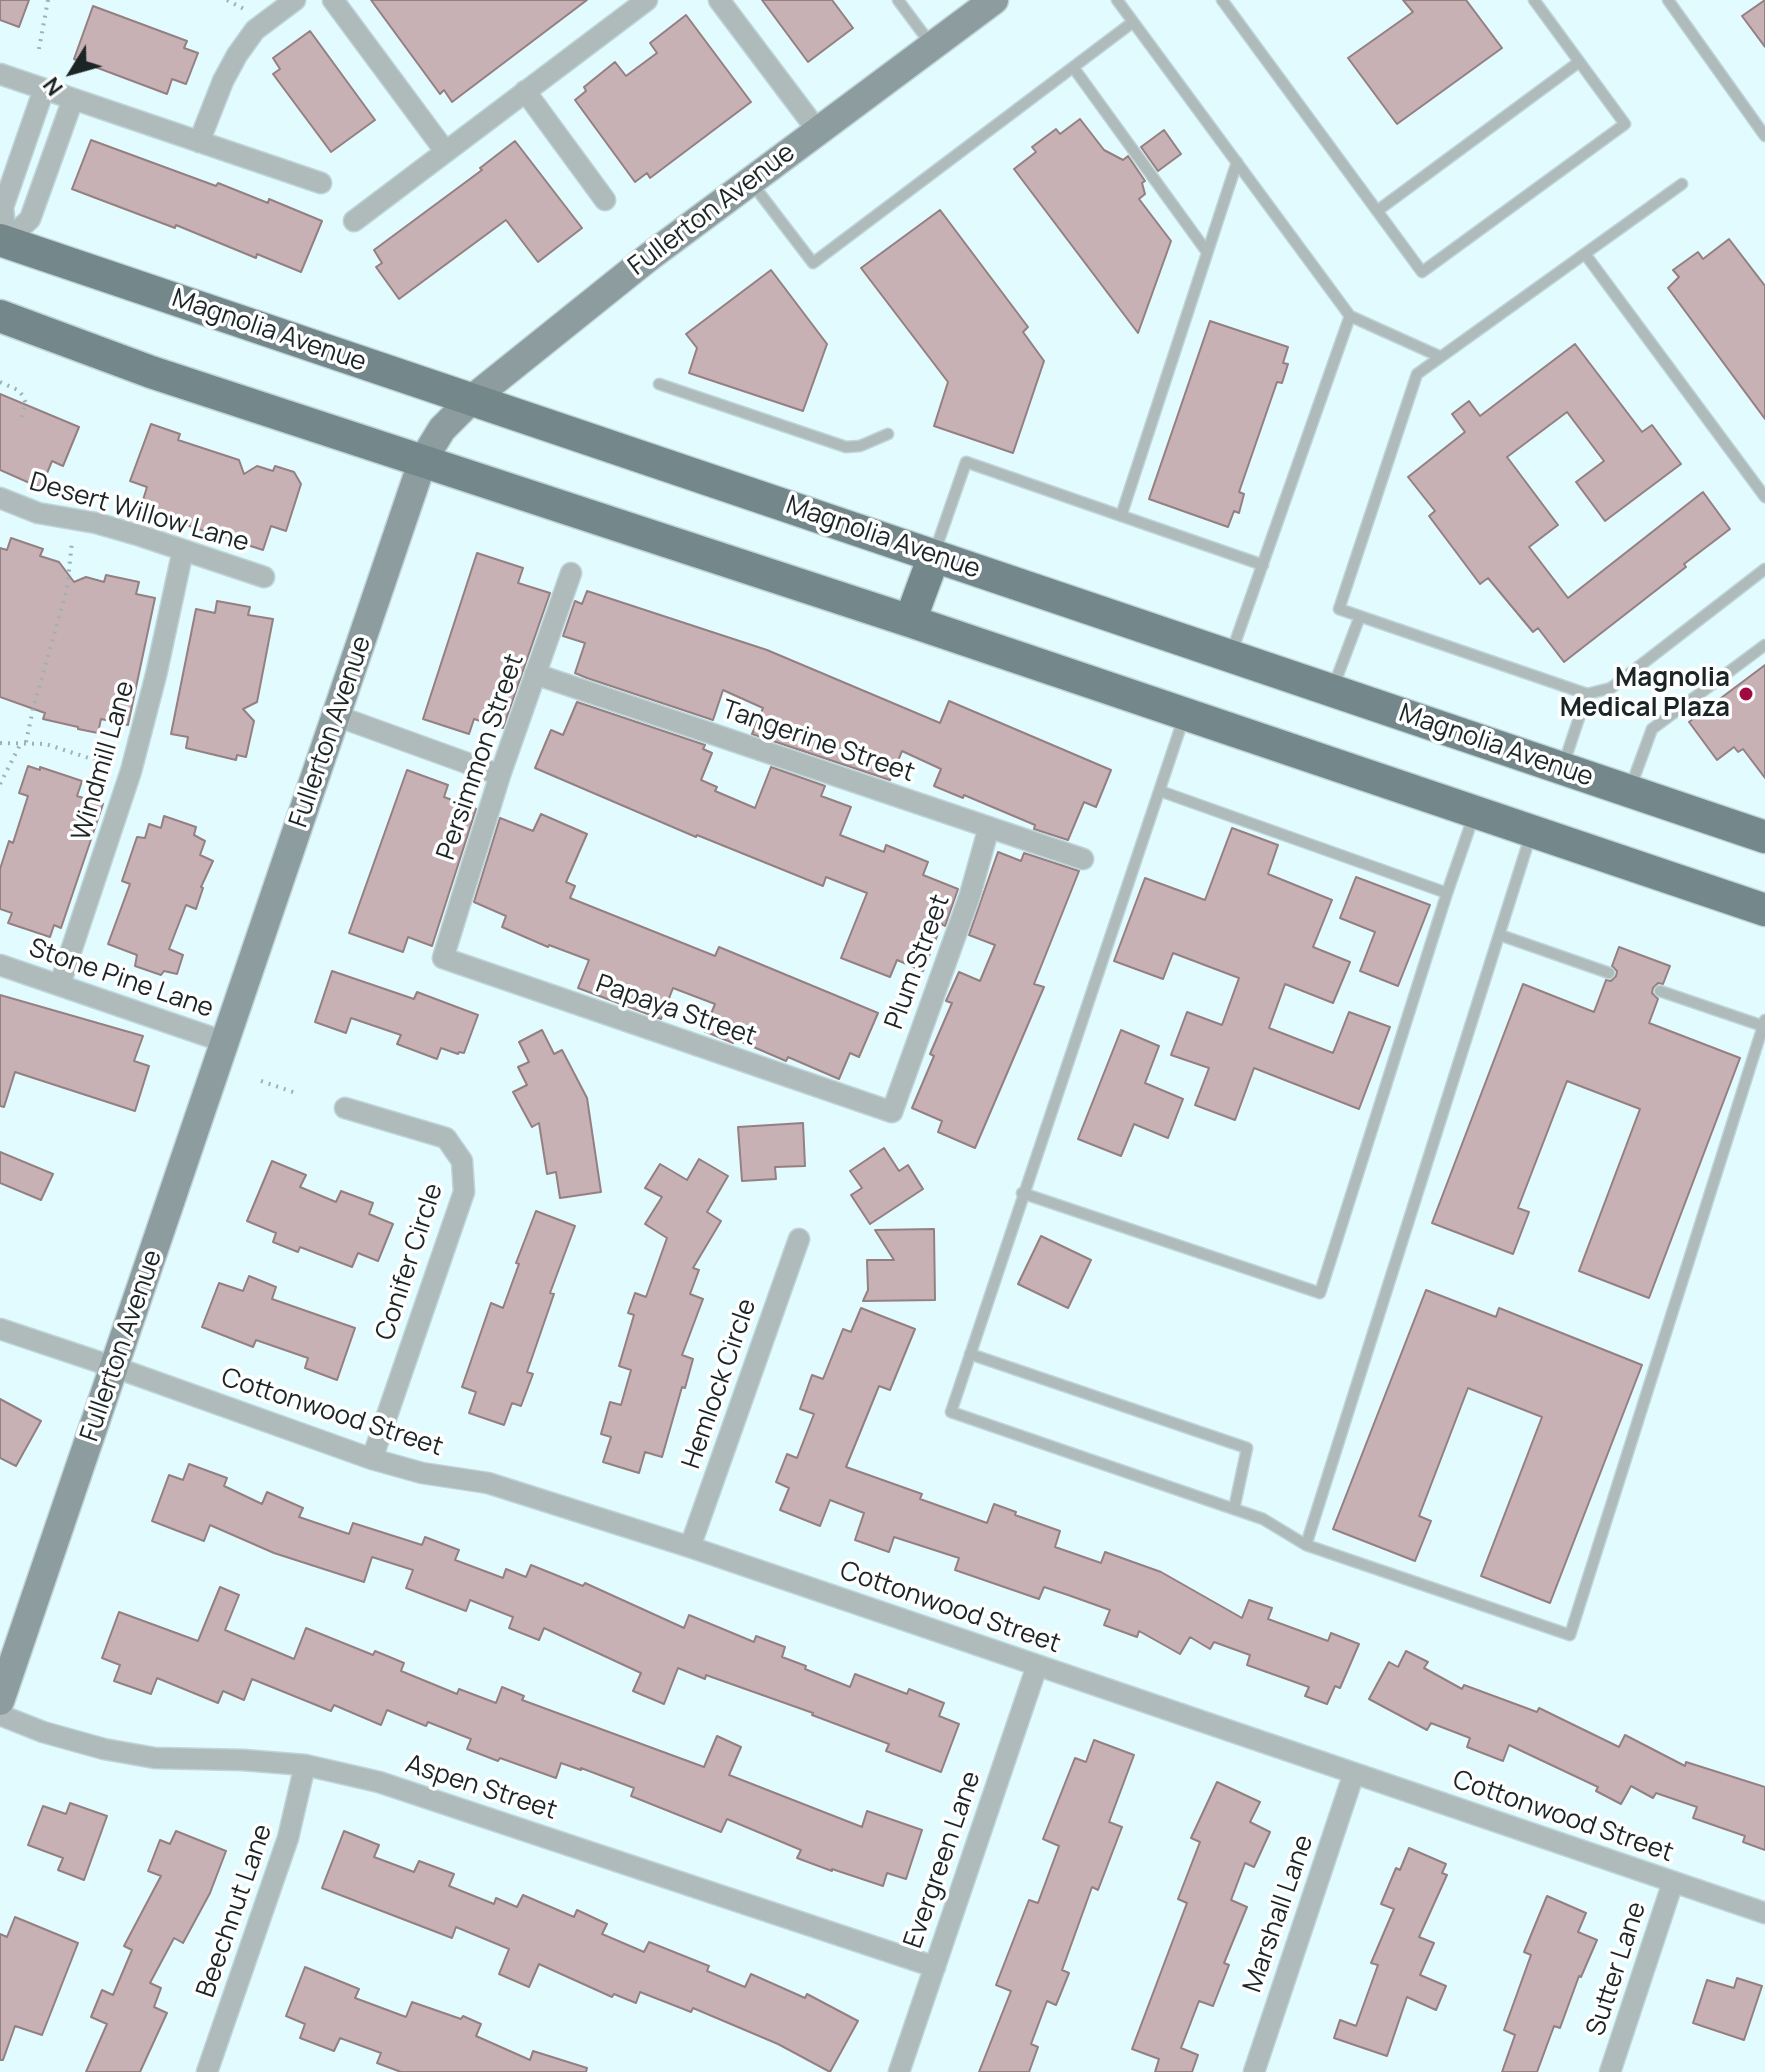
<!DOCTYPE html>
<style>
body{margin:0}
#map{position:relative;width:1765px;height:2072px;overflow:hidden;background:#e2fbff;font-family:Manrope,sans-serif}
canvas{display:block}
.north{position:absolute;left:32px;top:32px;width:80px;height:80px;-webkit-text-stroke:6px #fff;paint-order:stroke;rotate:233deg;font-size:22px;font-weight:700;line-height:32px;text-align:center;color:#1c2526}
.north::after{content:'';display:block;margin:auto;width:28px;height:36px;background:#1c2526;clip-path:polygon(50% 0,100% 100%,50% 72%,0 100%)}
</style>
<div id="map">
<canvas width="1765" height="2072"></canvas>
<div class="north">N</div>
</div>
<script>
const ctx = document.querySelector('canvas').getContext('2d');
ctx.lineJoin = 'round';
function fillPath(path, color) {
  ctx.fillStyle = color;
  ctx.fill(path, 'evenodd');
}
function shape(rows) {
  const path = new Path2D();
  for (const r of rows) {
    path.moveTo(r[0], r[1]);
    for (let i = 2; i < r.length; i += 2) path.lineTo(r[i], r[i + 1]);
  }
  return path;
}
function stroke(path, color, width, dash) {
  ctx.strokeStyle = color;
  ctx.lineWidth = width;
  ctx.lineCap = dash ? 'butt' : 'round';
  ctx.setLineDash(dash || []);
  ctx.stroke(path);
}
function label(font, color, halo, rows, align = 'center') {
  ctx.font = font + ' Manrope,sans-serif';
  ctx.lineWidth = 7;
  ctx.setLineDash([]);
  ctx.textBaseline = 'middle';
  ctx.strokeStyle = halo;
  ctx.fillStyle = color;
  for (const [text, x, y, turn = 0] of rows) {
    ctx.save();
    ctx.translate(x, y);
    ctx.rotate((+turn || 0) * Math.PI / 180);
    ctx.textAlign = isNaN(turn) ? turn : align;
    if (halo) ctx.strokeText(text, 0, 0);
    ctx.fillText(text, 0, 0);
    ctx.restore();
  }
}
const building = shape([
 [0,0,29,0,19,27,0,20,0,0],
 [371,0,587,0,452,102,444,90,440,94,371,0],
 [762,0,832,0,853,28,808,62,762,0],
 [1403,0,1466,0,1502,48,1397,124,1348,58,1413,12,1403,0],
 [1765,0,1765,47,1742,16,1765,0],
 [93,6,187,41,184,48,198,53,186,84,172,79,167,94,74,59,93,6],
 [686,15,751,102,650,178,647,173,635,182,575,100,586,91,584,87,615,62,626,76,657,53,650,43,686,15],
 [310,31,375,120,331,152,273,74,280,69,273,58,310,31],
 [1080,119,1104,150,1123,160,1128,156,1145,181,1142,183,1145,194,1139,199,1171,241,1138,333,1014,169,1036,152,1032,147,1056,129,1060,134,1080,119],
 [1164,130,1181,154,1158,171,1141,147,1164,130],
 [91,140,216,186,218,183,268,203,269,199,322,221,301,272,257,254,256,258,176,225,175,228,72,189,91,140],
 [515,141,582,228,538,262,506,220,399,299,376,267,382,263,374,250,482,170,480,168,515,141],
 [940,210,1028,327,1023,332,1044,361,1013,453,934,426,948,382,861,268,940,210],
 [1729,239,1765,286,1765,419,1668,288,1679,277,1673,270,1698,252,1703,259,1729,239],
 [771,270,827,344,803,411,689,373,697,348,686,334,771,270],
 [1210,321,1288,347,1283,363,1288,364,1282,383,1277,382,1239,492,1244,494,1239,513,1234,511,1228,527,1149,499,1210,321],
 [1575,344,1642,432,1652,425,1681,464,1605,521,1576,482,1604,461,1567,412,1507,457,1558,525,1529,547,1568,598,1703,492,1730,529,1684,564,1686,567,1564,662,1538,628,1533,632,1488,578,1480,584,1429,516,1435,511,1408,477,1465,432,1452,414,1469,401,1480,416,1575,344],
 [0,394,79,427,63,466,52,461,41,488,0,470,0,394],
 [151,424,180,434,178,440,239,460,244,474,257,466,273,471,275,466,294,472,301,484,286,531,271,526,263,550,140,510,147,487,130,481,151,424],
 [11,538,43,549,40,556,59,562,74,582,86,577,104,582,106,575,139,582,136,594,155,598,128,725,101,719,98,733,78,729,78,727,43,719,45,713,0,697,0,548,7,550,11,538],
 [477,553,523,568,518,583,550,593,503,728,474,719,469,734,423,719,477,553],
 [587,591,767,650,940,723,949,701,1111,770,1096,807,1084,802,1068,840,1034,829,1035,825,964,795,963,798,934,786,941,769,902,751,890,780,752,734,763,708,723,690,713,720,587,678,575,673,585,643,563,636,575,601,582,604,587,591],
 [217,601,250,607,248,615,273,619,257,702,243,709,254,721,246,757,237,755,236,760,186,748,188,737,171,734,196,609,215,613,217,601],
 [1765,665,1765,778,1743,749,1738,752,1734,747,1717,760,1689,722,1765,665],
 [577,702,705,745,703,749,712,753,701,780,717,787,715,791,755,808,771,767,825,786,821,796,851,807,840,835,884,852,886,845,928,862,923,875,958,889,945,926,942,924,923,971,897,960,890,977,841,958,867,893,826,877,823,886,697,835,696,837,535,768,551,730,563,735,577,702],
 [28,766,40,770,40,767,82,781,77,796,103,804,61,928,54,925,50,937,8,923,12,913,0,909,0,869,9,841,13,843,28,796,19,793,28,766],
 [407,770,448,785,444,797,476,809,432,946,408,937,403,952,349,933,407,770],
 [541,814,587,834,566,882,575,886,570,898,715,956,719,947,878,1013,859,1057,850,1053,839,1079,788,1057,786,1061,735,1039,733,1043,704,1031,715,1004,673,988,661,1019,578,988,589,960,549,945,548,947,502,927,506,916,474,902,500,818,533,831,541,814],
 [164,816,196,827,194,835,205,841,200,855,213,861,201,887,203,888,196,909,186,905,169,949,183,955,177,974,164,971,161,975,135,966,137,955,108,944,130,884,122,881,137,837,145,838,149,824,161,828,164,816],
 [1232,828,1278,845,1268,874,1332,900,1313,947,1350,962,1333,1003,1285,984,1269,1028,1333,1053,1349,1012,1390,1027,1359,1109,1254,1068,1235,1120,1195,1105,1209,1068,1171,1055,1187,1012,1222,1025,1239,978,1173,953,1163,979,1114,961,1145,878,1205,900,1232,828],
 [998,852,1021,861,1024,853,1079,871,1034,984,1044,987,975,1148,938,1132,942,1121,912,1108,934,1056,930,1054,952,1003,946,1001,959,972,980,981,995,945,969,935,998,852],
 [1356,877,1430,905,1398,986,1360,971,1375,932,1340,918,1356,877],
 [1619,947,1670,966,1663,984,1658,983,1653,988,1652,993,1658,999,1649,1023,1740,1058,1649,1298,1579,1271,1640,1109,1567,1081,1518,1208,1529,1212,1513,1254,1432,1223,1523,984,1594,1012,1606,980,1611,981,1616,976,1617,971,1612,966,1619,947],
 [332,971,414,999,417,992,478,1015,464,1053,459,1052,458,1054,441,1048,437,1059,397,1044,401,1035,351,1018,346,1033,315,1022,332,971],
 [0,995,143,1036,134,1061,149,1066,135,1111,15,1072,4,1107,0,1106,0,995],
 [542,1030,554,1054,562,1050,587,1098,601,1192,560,1198,556,1172,547,1174,539,1123,532,1127,513,1092,527,1085,518,1067,529,1062,519,1042,542,1030],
 [1121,1030,1159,1046,1145,1083,1183,1099,1168,1138,1134,1124,1121,1156,1078,1139,1121,1030],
 [803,1123,805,1166,775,1167,776,1179,742,1181,738,1127,803,1123],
 [884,1148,899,1171,908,1165,923,1189,870,1224,851,1195,862,1188,850,1171,884,1148],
 [0,1152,53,1174,41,1200,0,1183,0,1152],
 [699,1159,728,1176,707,1212,721,1221,693,1268,699,1270,690,1294,703,1299,682,1355,693,1359,685,1388,682,1387,662,1457,645,1452,639,1473,603,1462,611,1437,601,1434,610,1402,621,1405,631,1370,619,1366,634,1315,628,1313,635,1293,646,1297,667,1238,645,1224,662,1197,645,1188,660,1164,687,1180,699,1159],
 [272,1161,306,1175,300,1187,336,1202,341,1191,373,1203,369,1214,393,1224,378,1261,358,1253,352,1267,300,1247,298,1252,273,1242,276,1233,247,1221,272,1161],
 [536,1211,575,1226,550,1293,554,1294,527,1372,533,1374,521,1406,512,1403,504,1425,469,1413,476,1392,462,1387,491,1303,503,1308,519,1264,516,1263,536,1211],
 [934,1229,935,1300,863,1301,868,1290,867,1260,894,1260,875,1230,934,1229],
 [1041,1236,1091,1260,1068,1308,1018,1284,1041,1236],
 [249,1276,276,1287,272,1299,355,1328,337,1380,305,1368,308,1358,256,1340,253,1347,202,1327,219,1283,243,1291,249,1276],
 [1426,1290,1496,1317,1499,1308,1642,1365,1550,1603,1481,1576,1542,1417,1468,1388,1419,1516,1431,1521,1415,1561,1333,1529,1426,1290],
 [861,1308,915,1329,890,1390,879,1386,846,1467,922,1494,920,1499,987,1523,994,1504,1016,1512,1015,1515,1060,1531,1055,1547,1101,1563,1105,1552,1161,1572,1242,1618,1249,1600,1272,1608,1268,1619,1328,1641,1331,1633,1359,1644,1340,1688,1335,1686,1327,1704,1305,1696,1309,1687,1247,1665,1250,1655,1214,1642,1210,1649,1190,1637,1180,1654,1139,1631,1137,1637,1104,1625,1110,1610,1068,1595,1044,1587,1039,1599,955,1570,959,1558,894,1537,889,1552,855,1540,864,1513,830,1500,820,1526,780,1510,789,1488,776,1482,787,1454,797,1458,814,1414,800,1409,812,1375,823,1379,843,1329,851,1332,861,1308],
 [0,1399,41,1421,16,1466,0,1458,0,1399],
 [189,1464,227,1478,224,1486,262,1504,267,1492,303,1508,299,1517,349,1534,353,1523,422,1545,425,1537,459,1550,455,1560,503,1578,506,1569,526,1577,531,1565,583,1586,585,1583,684,1628,689,1615,754,1642,756,1636,785,1647,782,1657,806,1666,805,1669,850,1687,855,1674,907,1694,909,1689,944,1703,939,1716,959,1724,941,1772,886,1751,889,1744,812,1715,813,1713,706,1675,705,1679,678,1668,664,1704,633,1691,641,1673,544,1628,539,1640,509,1628,513,1617,470,1600,466,1611,406,1588,413,1570,372,1557,364,1582,274,1553,210,1525,204,1541,152,1521,169,1475,183,1480,189,1464],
 [220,1587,239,1595,225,1630,294,1659,306,1628,373,1655,375,1651,404,1663,401,1671,457,1694,459,1689,496,1703,502,1687,524,1696,522,1700,704,1767,717,1736,741,1747,729,1775,862,1827,867,1811,922,1830,906,1879,887,1873,883,1886,832,1869,832,1871,797,1858,801,1850,727,1819,721,1832,631,1796,634,1788,581,1768,581,1770,561,1763,556,1778,500,1758,498,1761,467,1749,471,1739,428,1722,426,1726,387,1710,381,1725,334,1705,331,1711,252,1679,244,1700,223,1691,218,1703,157,1678,151,1694,114,1681,120,1665,102,1658,119,1612,198,1641,220,1587],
 [1406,1651,1428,1662,1424,1668,1462,1689,1464,1685,1537,1712,1539,1708,1619,1747,1625,1735,1685,1766,1686,1762,1765,1787,1765,1850,1743,1842,1745,1836,1693,1818,1697,1807,1656,1793,1653,1798,1631,1786,1621,1804,1596,1791,1598,1787,1509,1745,1503,1761,1467,1747,1470,1738,1431,1723,1427,1730,1369,1699,1389,1662,1398,1667,1406,1651],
 [1094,1740,1134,1755,1109,1822,1122,1827,1098,1890,1092,1887,1062,1970,1069,1973,1056,2005,1047,2001,1031,2044,1038,2047,1029,2072,979,2072,1011,1991,996,1985,1029,1900,1038,1903,1059,1846,1043,1839,1075,1758,1086,1762,1094,1740],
 [1217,1782,1260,1802,1250,1822,1270,1832,1254,1867,1245,1863,1231,1900,1247,1907,1224,1963,1229,1965,1213,2006,1199,2001,1181,2048,1198,2055,1192,2072,1155,2072,1159,2059,1132,2049,1187,1903,1178,1899,1200,1842,1191,1838,1217,1782],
 [70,1803,107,1816,84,1880,58,1870,63,1858,28,1845,43,1806,66,1814,70,1803],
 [176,1831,226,1851,210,1893,183,1943,174,1938,150,1983,161,1988,154,2007,167,2013,140,2072,86,2072,107,2024,91,2017,102,1990,113,1995,132,1950,124,1946,161,1876,148,1871,160,1840,170,1844,176,1831],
 [344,1831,379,1845,374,1857,414,1872,419,1861,454,1874,449,1886,494,1904,496,1898,517,1907,523,1895,574,1917,577,1910,607,1924,602,1934,644,1952,649,1942,709,1966,707,1971,745,1987,751,1974,805,1998,807,1994,858,2021,830,2072,778,2044,693,2008,691,2012,640,1992,636,2003,614,1994,612,1997,539,1964,529,1987,499,1974,509,1949,456,1927,452,1938,322,1888,344,1831],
 [1409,1848,1446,1864,1442,1873,1447,1875,1419,1937,1434,1943,1420,1975,1446,1986,1436,2010,1407,1997,1387,2056,1334,2038,1340,2020,1356,2026,1378,1965,1371,1963,1394,1909,1381,1904,1396,1868,1400,1870,1409,1848],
 [1547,1896,1586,1913,1578,1932,1597,1940,1581,1977,1579,1976,1560,2028,1554,2026,1537,2072,1502,2072,1515,2035,1504,2030,1531,1955,1524,1952,1547,1896],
 [15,1917,78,1943,42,2035,15,2026,3,2060,0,2060,0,1934,7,1937,15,1917],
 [305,1967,359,1989,355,1998,406,2017,412,2002,461,2019,463,2016,481,2024,476,2036,530,2060,533,2051,587,2068,586,2072,401,2072,377,2063,381,2053,340,2038,334,2051,300,2038,305,2024,286,2016,305,1967],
 [1737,1978,1762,1986,1744,2040,1693,2023,1707,1980,1734,1988,1737,1978]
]);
fillPath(building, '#c8b1b4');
stroke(building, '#947f81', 2);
const lane = shape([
 [898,0,930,43],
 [1117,0,1350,316,1231,654],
 [1222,0,1422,272,1625,124,1534,0],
 [1668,0,1765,136],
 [1073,67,1207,252],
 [751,182,813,263,1133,22],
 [1377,211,1579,62],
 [1585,254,1765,497],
 [1350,316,1441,357],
 [659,384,846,447,860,446,888,434],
 [1121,516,1237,162],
 [934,554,966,462,1263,565],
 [1334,685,1360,616],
 [1587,694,1611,688,1765,569],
 [1183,720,951,1412,1263,1519,1306,1545],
 [1563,766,1587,694,1339,609,1417,374,1682,184],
 [1631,786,1652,729,1765,645],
 [1531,834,1306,1545,1570,1635,1765,1020],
 [1447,893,1474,815],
 [1500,935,1609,973],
 [1660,991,1763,1026],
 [1022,1193,1320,1293,1447,893,1160,791],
 [970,1354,1247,1448,1234,1509]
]);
const street = shape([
 [333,0,445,151],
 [719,0,817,130],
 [0,74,321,183],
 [525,91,605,200],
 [199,142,223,81,237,55,255,30,295,0],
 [354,221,647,0],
 [6,242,30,219,73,99],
 [6,242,3,207,44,89],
 [0,498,38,513,96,523,141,536,264,577],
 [571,573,500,775,443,958,892,1112,970,895,989,827],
 [535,674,1083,859],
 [337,716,500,775],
 [0,965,225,1042],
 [60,984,131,771,156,675,183,550],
 [345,1108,446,1138,462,1161,464,1192,372,1459],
 [0,1329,114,1367,372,1459,422,1473,488,1483,690,1547,1765,1913],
 [690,1547,799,1239],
 [0,1715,43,1732,104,1749,155,1758,243,1760,305,1765,379,1782,935,1967],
 [207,2072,288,1838,305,1765],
 [899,2072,1037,1666],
 [1254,2072,1354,1773],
 [1610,2072,1673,1882]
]);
const secondary = shape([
 [0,1701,423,460,442,429,472,399,649,257,994,0]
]);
const primary = shape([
 [0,240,1765,837],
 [0,316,151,372,910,621,1765,910],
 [910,621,934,556]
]);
stroke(lane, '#bed4d8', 13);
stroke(street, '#bed4d8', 23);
stroke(secondary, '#bed4d8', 31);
stroke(primary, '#bed4d8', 35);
stroke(shape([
 [227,0,246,10],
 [39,49,48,0],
 [0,382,18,390,23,396,26,404,20,422],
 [26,742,33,709,67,589,72,542],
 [0,743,46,744,110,765],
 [0,784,21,743],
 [261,1081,296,1093]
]), '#9eb2b4', 4, [2, 6]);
stroke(lane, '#afbabb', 10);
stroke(street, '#afbabb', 20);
stroke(secondary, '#8d9c9f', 28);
stroke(primary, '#74878a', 32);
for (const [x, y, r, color] of [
 [1746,694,8,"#a30941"]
]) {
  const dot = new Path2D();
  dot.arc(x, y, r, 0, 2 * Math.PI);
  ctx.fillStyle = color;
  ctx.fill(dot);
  stroke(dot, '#fff', 3);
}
label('26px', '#1c2526', '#fff', [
 ["Fullerton Avenue",712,210,-37],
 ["Magnolia Avenue",269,331,19],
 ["Desert Willow Lane",139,513,16],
 ["Magnolia Avenue",883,538,19],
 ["Fullerton Avenue",331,732,-71],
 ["Tangerine Street",818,742,19],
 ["Magnolia Avenue",1496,746,19],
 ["Persimmon Street",481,757,-71],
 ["Windmill Lane",104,761,-74],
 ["Plum Street",918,962,-70],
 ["Stone Pine Lane",121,979,19],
 ["Papaya Street",676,1011,19],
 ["Conifer Circle",410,1262,-72],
 ["Fullerton Avenue",122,1346,-71],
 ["Hemlock Circle",720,1384,-71],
 ["Cottonwood Street",332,1413,18],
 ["Cottonwood Street",950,1608,19],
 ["Aspen Street",481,1788,18],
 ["Cottonwood Street",1563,1817,19],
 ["Evergreen Lane",943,1860,-71],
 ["Beechnut Lane",235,1911,-71],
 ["Marshall Lane",1279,1914,-71],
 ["Sutter Lane",1617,1969,-72]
]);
label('bold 26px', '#1c2526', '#fff', [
 ["Magnolia",1730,679],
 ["Medical Plaza",1730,709]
], 'right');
</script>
